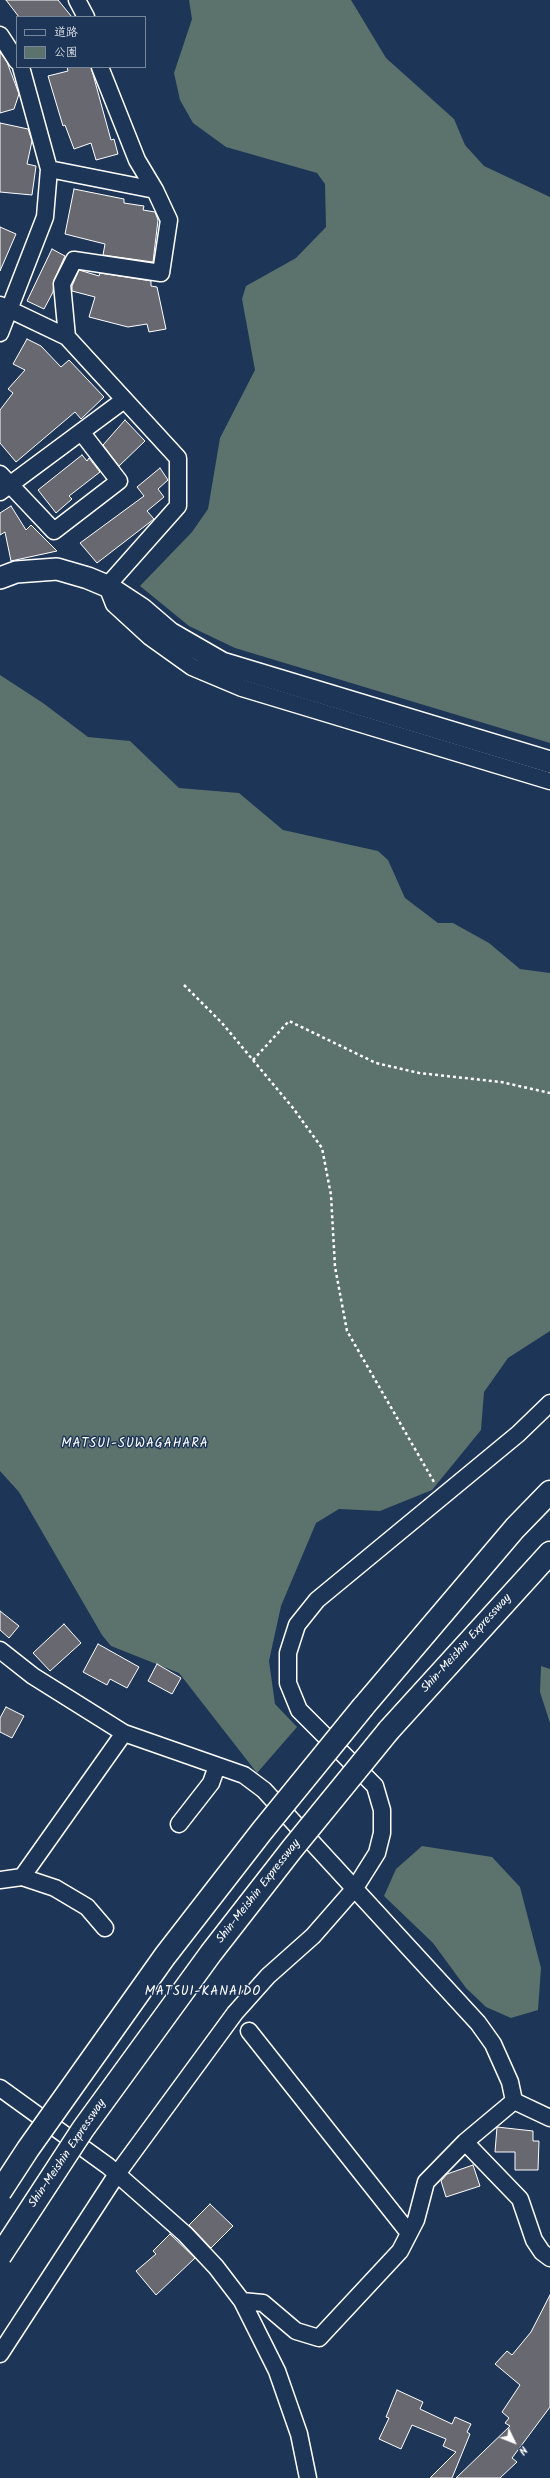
<!DOCTYPE html>
<meta charset="utf-8">
<style>
body{margin:0}
#map{position:relative;width:550px;height:2478px;overflow:hidden;background:#1d3557;font-family:Kalam,"Klee One",sans-serif}
canvas{display:block}
.legend{position:absolute;left:16px;top:16px;width:130px;height:52px;box-sizing:border-box;background:#1d3557;border:1px solid #77869a;margin:0;padding:5px 7px;list-style:none;font-size:12px;color:#fff}
.legend li{display:flex;align-items:center;gap:8px;height:20px}
.legend b{width:20px;border:1px solid #77869a}
.north{position:absolute;left:494px;top:2422px;width:40px;height:40px;-webkit-text-stroke:3px #1d3557;paint-order:stroke;rotate:133deg;font-size:11px;font-weight:700;line-height:16px;text-align:center;color:#fff}
.north::after{content:'';display:block;margin:auto;width:14px;height:18px;background:#fff;clip-path:polygon(50% 0,100% 100%,50% 72%,0 100%)}
</style>
<div id="map">
<canvas width="550" height="2478"></canvas>
<ul class="legend">
<li><b style="height:5px;background:#1d3557"></b>道路</li>
<li><b style="height:11px;background:#5c726d"></b>公園</li>
</ul>
<div class="north">N</div>
</div>
<script>
const ctx = document.querySelector('canvas').getContext('2d');
ctx.lineJoin = 'round';
function fillPath(path, color) {
  ctx.fillStyle = color;
  ctx.fill(path, 'evenodd');
}
function shape(rows) {
  const path = new Path2D();
  for (const r of rows) {
    path.moveTo(r[0], r[1]);
    for (let i = 2; i < r.length; i += 2) path.lineTo(r[i], r[i + 1]);
  }
  return path;
}
function stroke(path, color, width, dash) {
  ctx.strokeStyle = color;
  ctx.lineWidth = width;
  ctx.lineCap = dash ? 'butt' : 'round';
  ctx.setLineDash(dash || []);
  ctx.stroke(path);
}
function label(font, color, halo, rows, align = 'center') {
  ctx.font = font + ' Kalam,sans-serif';
  ctx.lineWidth = 3;
  ctx.setLineDash([]);
  ctx.textBaseline = 'middle';
  ctx.strokeStyle = halo;
  ctx.fillStyle = color;
  for (const [text, x, y, turn = 0] of rows) {
    ctx.save();
    ctx.translate(x, y);
    ctx.rotate((+turn || 0) * Math.PI / 180);
    ctx.textAlign = isNaN(turn) ? turn : align;
    if (halo) ctx.strokeText(text, 0, 0);
    ctx.fillText(text, 0, 0);
    ctx.restore();
  }
}
fillPath(shape([
 [189,0,351,0,386,58,454,119,465,145,484,166,550,197,550,743,235,648,189,626,140,586,192,532,208,509,220,438,255,370,242,299,246,286,296,258,326,227,325,184,317,173,226,147,193,123,180,100,174,73,192,19],
 [0,675,43,703,88,737,130,741,179,788,239,793,283,830,378,851,388,860,405,898,438,923,453,923,489,943,520,969,550,973,550,1331,508,1358,484,1392,481,1430,432,1490,380,1511,339,1509,316,1523,281,1606,269,1661,275,1704,297,1727,257,1773,179,1673,111,1646,102,1635,19,1492,0,1471],
 [541,1666,550,1669,550,1723,540,1692],
 [422,1846,492,1857,520,1887,541,1968,538,2010,511,2018,486,2007,466,1988,433,1943,384,1896,396,1869]
]), '#5c726d');
const building = shape([
 [6,0,58,0,72,17,19,17,6,0],
 [0,52,7,62,19,94,14,109,0,113,0,52],
 [67,67,91,67,111,140,114,139,118,154,96,160,91,143,74,149,65,125,63,126,48,76,68,71,67,67],
 [0,123,28,129,32,141,27,164,36,166,32,195,0,192,0,123],
 [74,189,124,199,124,203,144,206,143,210,155,212,158,220,153,262,103,255,105,244,65,234,74,189],
 [0,227,16,234,0,271,0,227],
 [52,249,65,256,54,280,53,292,44,309,27,301,52,249],
 [79,270,99,276,100,273,151,281,151,286,157,287,166,329,149,332,147,324,128,327,89,317,95,297,72,291,72,286,79,270],
 [27,339,41,346,61,367,69,360,104,397,81,419,75,412,16,462,0,443,0,410,13,393,8,389,25,370,13,364,27,339],
 [125,420,145,441,119,466,103,445,125,420],
 [82,455,87,461,89,458,100,472,69,496,72,499,56,513,38,490,82,455],
 [160,468,168,480,158,489,164,497,147,511,154,519,97,563,80,543,144,496,137,487,160,468],
 [11,506,26,530,31,525,57,551,11,561,5,532,0,535,0,513,11,506],
 [0,1611,19,1626,9,1638,0,1630,0,1611],
 [64,1624,81,1643,50,1671,33,1653,64,1624],
 [98,1644,139,1667,127,1688,110,1679,107,1685,83,1672,98,1644],
 [157,1664,181,1678,172,1694,148,1681,157,1664],
 [6,1707,24,1716,12,1738,0,1732,0,1718,6,1707],
 [497,2127,533,2131,533,2141,539,2141,538,2170,515,2170,515,2152,495,2152,497,2127],
 [473,2165,480,2186,446,2197,441,2181,447,2174,473,2165],
 [210,2204,233,2226,211,2248,189,2225,210,2204],
 [170,2234,195,2258,156,2295,136,2271,156,2254,153,2251,170,2234],
 [550,2295,550,2407,512,2458,517,2462,500,2478,456,2478,510,2426,505,2423,509,2418,502,2412,520,2385,495,2364,507,2351,512,2355,531,2332,550,2295],
 [397,2390,423,2402,420,2409,452,2424,455,2417,471,2424,467,2432,470,2434,452,2478,430,2478,456,2452,443,2446,446,2439,412,2425,401,2449,379,2439,389,2418,386,2417,397,2390]
]);
fillPath(building, '#686871');
stroke(building, '#fff', 1);
const minor = shape([
 [77,0,86,17],
 [0,35,17,61],
 [49,169,155,190],
 [0,305,67,337,178,458,178,506,107,586,114,604,150,637,192,667,242,688,550,781],
 [0,333,45,217,49,169,21,67],
 [67,337,62,284,74,260,161,273,169,220,155,190,137,160,100,67],
 [0,474,54,531,119,481,82,433],
 [0,492,124,400],
 [0,1650,33,1676,124,1733,244,1775,264,1790,478,2023,493,2044,510,2082,514,2101],
 [179,1824,211,1783,217,1766],
 [22,1877,124,1733],
 [0,1880,22,1877,55,1888,87,1907,105,1928],
 [249,2031,409,2233],
 [0,2088,108,2166,185,2234,216,2267,242,2301,277,2371,299,2434,308,2478],
 [514,2101,550,2118],
 [465,2142,520,2199,534,2240,542,2252,550,2258],
 [242,2301,263,2303,296,2331,319,2338,400,2251,416,2220,426,2182,465,2142,514,2101],
 [0,2354,117,2174,235,2013,268,1976,313,1936,355,1888,377,1853,382,1833,382,1810,375,1786,299,1710,288,1683,288,1653,297,1625,317,1600,518,1434,550,1403]
]);
const tertiary = shape([
 [0,578,16,572,57,569,88,578,107,586,142,609,170,633,222,663,550,762]
]);
const motorway = shape([
 [363,1707,515,1528,550,1492],
 [389,1730,550,1553]
]);
stroke(minor, '#fff', 19);
stroke(tertiary, '#fff', 24);
stroke(motorway, '#fff', 25);
stroke(shape([
 [184,985,222,1023,293,1108,322,1148,331,1195,335,1267,347,1331,434,1482],
 [253,1060,289,1021,376,1063,419,1073,501,1082,550,1093]
]), '#fff', 2.5, [3, 3]);
stroke(minor, '#1d3557', 16);
stroke(tertiary, '#1d3557', 21);
stroke(motorway, '#1d3557', 22);
const motorwayBridge = shape([
 [0,2192,28,2149,165,1956,262,1831,363,1707],
 [0,2256,83,2129,211,1953,292,1849,389,1730]
]);
stroke(motorwayBridge, '#fff', 25, []);
stroke(motorwayBridge, '#1d3557', 22);
label('12px', '#fff', '#1d3557', [
 ["Shin-Meishin Expressway",467,1644,-48],
 ["Shin-Meishin Expressway",259,1892,-52],
 ["Shin-Meishin Expressway",68,2154,-56]
]);
ctx.letterSpacing = '1px';
label('13px', '#fff', '#1d3557', [
 ["MATSUI-SUWAGAHARA",135,1445],
 ["MATSUI-KANAIDO",203,1993]
]);
ctx.letterSpacing = '0px';
</script>
